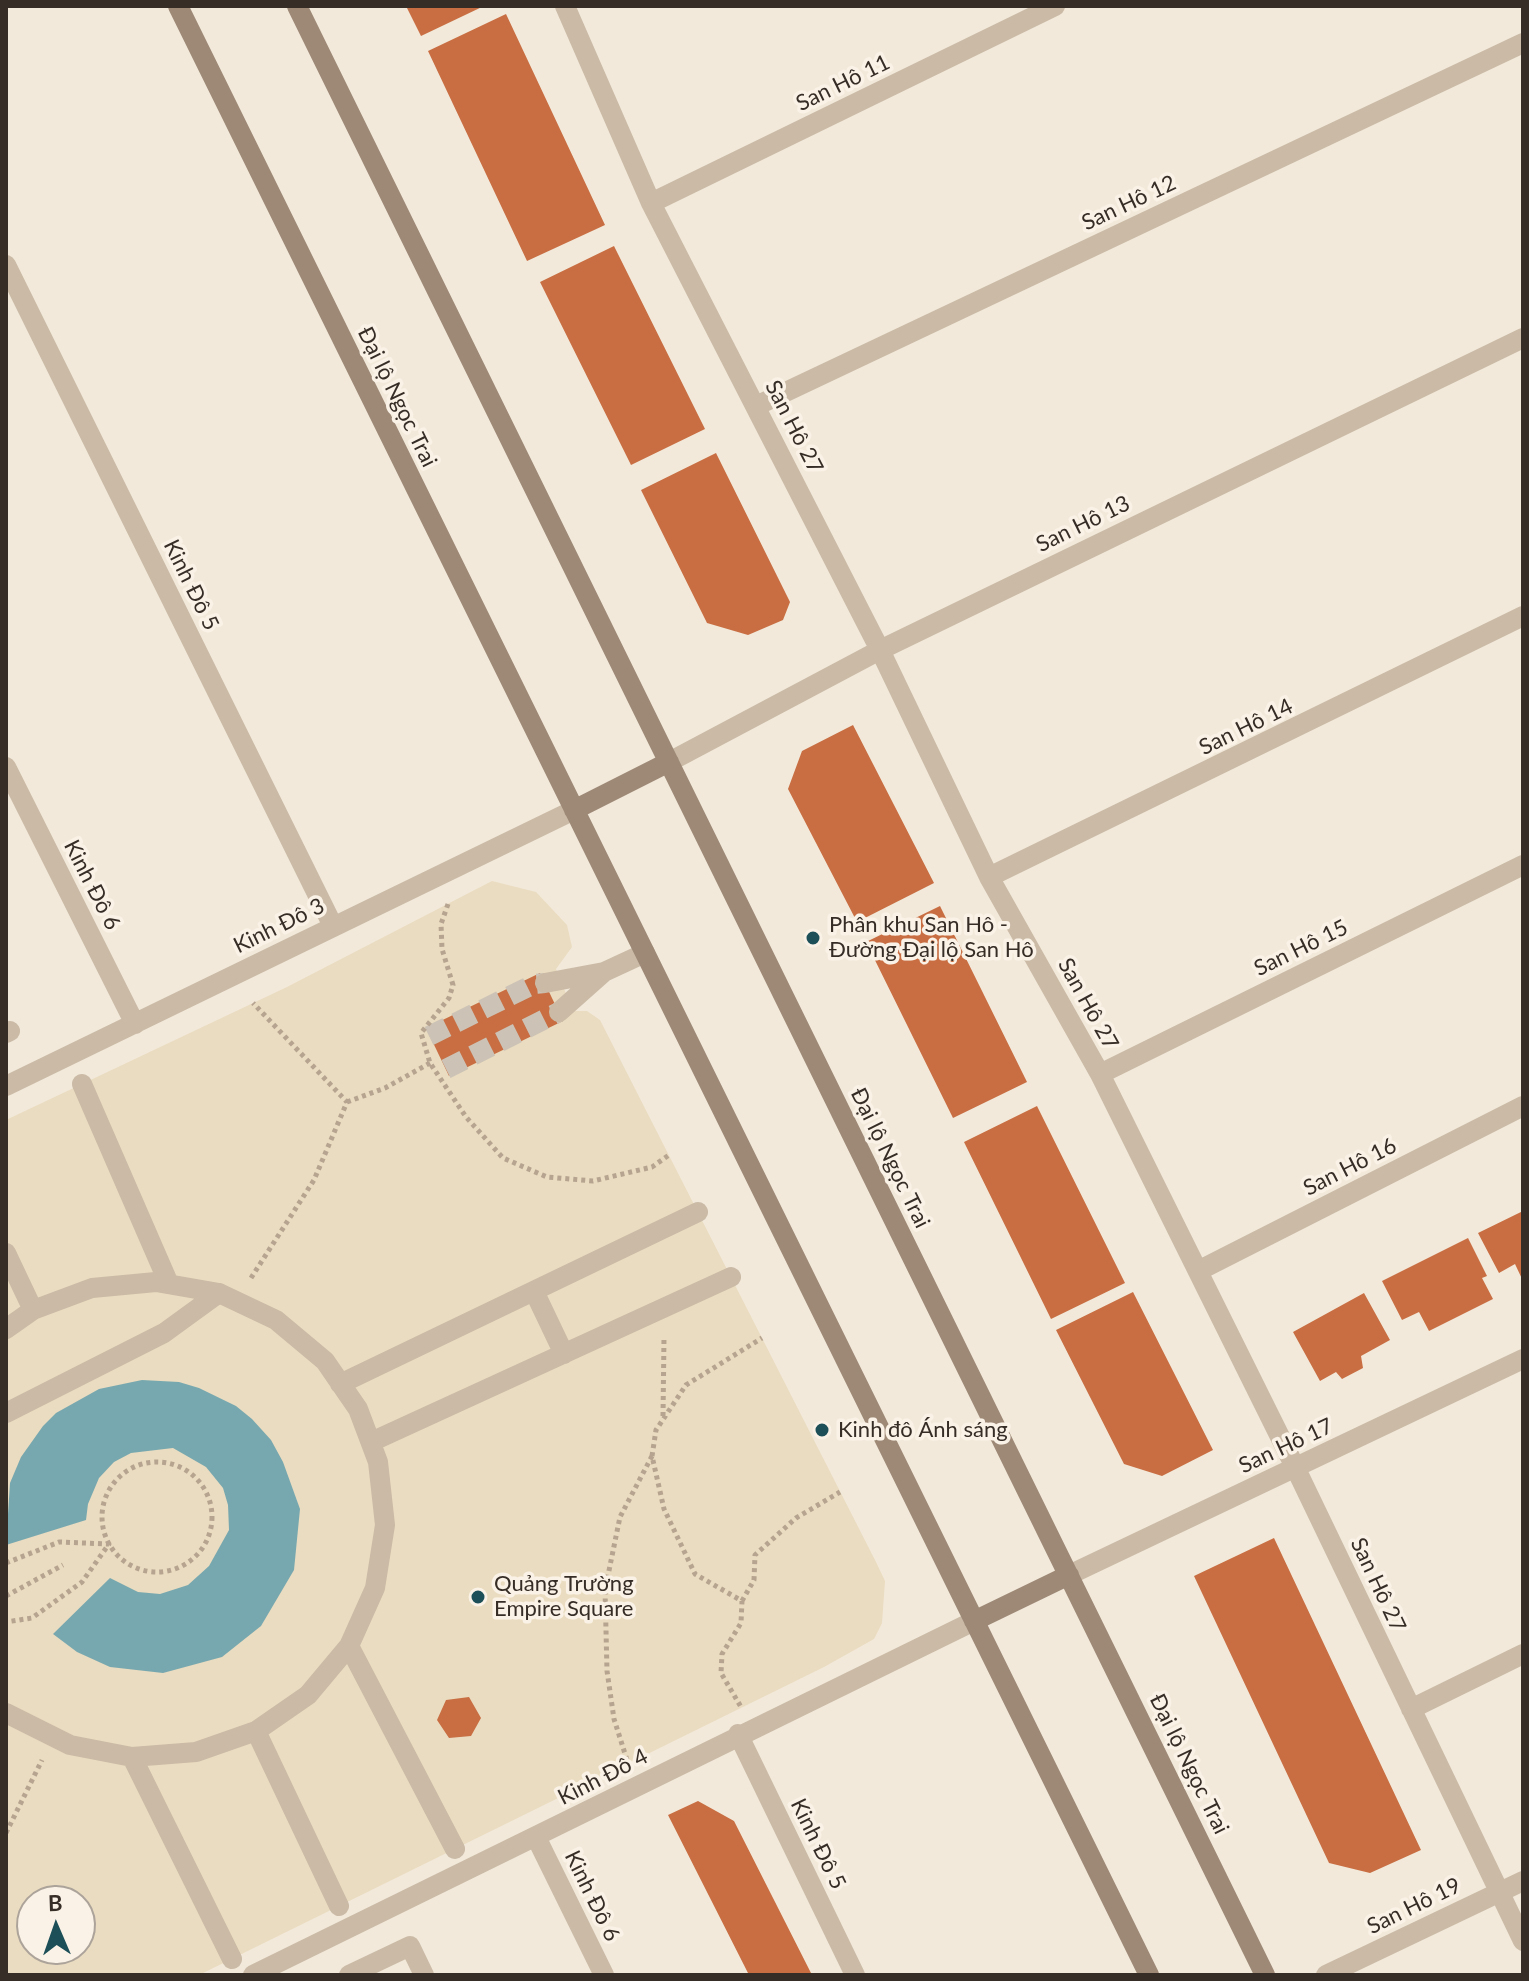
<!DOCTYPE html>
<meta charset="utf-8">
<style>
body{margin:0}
#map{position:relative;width:1529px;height:1981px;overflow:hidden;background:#f2e9da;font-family:Lato,sans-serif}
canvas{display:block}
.frame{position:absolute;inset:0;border:8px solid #362d27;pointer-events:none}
.north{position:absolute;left:16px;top:1885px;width:80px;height:80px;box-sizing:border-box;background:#faf2e6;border:2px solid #aca39a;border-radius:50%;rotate:358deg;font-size:22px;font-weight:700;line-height:32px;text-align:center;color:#362d27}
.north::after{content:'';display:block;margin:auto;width:28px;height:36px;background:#1c4f58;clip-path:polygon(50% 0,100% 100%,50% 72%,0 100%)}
</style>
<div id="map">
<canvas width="1529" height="1981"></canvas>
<div class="frame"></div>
<div class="north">B</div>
</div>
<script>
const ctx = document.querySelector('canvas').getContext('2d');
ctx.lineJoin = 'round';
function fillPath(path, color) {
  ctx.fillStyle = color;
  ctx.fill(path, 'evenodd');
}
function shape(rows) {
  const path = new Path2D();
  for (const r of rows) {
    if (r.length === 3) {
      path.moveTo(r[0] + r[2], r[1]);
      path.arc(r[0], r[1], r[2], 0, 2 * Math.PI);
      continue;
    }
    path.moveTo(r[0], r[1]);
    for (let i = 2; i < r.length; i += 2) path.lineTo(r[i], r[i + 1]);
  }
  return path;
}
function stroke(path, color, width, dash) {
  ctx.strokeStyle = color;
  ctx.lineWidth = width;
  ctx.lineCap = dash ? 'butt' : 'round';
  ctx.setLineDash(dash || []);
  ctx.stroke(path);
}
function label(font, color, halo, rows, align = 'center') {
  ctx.font = font + ' Lato,sans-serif';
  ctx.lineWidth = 7;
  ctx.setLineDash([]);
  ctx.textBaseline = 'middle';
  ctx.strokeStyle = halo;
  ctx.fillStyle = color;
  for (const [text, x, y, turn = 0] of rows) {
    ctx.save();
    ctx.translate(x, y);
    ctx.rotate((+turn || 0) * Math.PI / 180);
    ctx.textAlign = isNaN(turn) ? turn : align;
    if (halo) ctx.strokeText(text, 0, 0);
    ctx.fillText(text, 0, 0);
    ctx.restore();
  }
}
fillPath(shape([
 [492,881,536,892,567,925,572,947,556,969,573,1011,587,1011,600,1020,876,1562,885,1581,882,1623,874,1639,824,1667,199,1975,6,1975,6,1120,287,987],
 [32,1901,80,1901,80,1949,32,1949]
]), '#eadcc0');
fillPath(shape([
 [142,1380,179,1382,199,1388,236,1406,252,1419,271,1440,283,1462,300,1509,294,1570,261,1626,222,1657,163,1673,110,1667,77,1652,53,1634,110,1578,138,1592,160,1594,188,1585,209,1566,229,1530,228,1505,223,1488,206,1467,173,1448,131,1453,114,1462,99,1478,88,1504,86,1520,6,1545,10,1483,21,1457,43,1426,56,1413,99,1389]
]), '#78a8af');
fillPath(shape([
 [406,6,484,6,421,36],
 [506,14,605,225,527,261,428,51],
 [614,246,705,429,631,465,540,282],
 [716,453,790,602,783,620,748,635,707,623,641,490],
 [853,725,934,883,857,922,788,789,802,751],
 [940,906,1027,1082,953,1118,866,942],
 [540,973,563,1021,449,1076,426,1028],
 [1037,1106,1125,1283,1051,1319,964,1142],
 [1523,1211,1523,1281,1515,1264,1499,1273,1478,1233],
 [1468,1238,1487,1276,1482,1278,1493,1299,1429,1331,1419,1312,1402,1320,1382,1281],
 [1133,1292,1213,1450,1162,1476,1124,1464,1056,1330],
 [1364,1293,1390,1340,1361,1356,1363,1368,1342,1379,1336,1372,1320,1381,1293,1332],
 [1274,1538,1421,1850,1370,1873,1329,1863,1194,1576],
 [469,1697,481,1718,471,1736,449,1738,437,1720,446,1700],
 [698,1801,734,1821,812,1975,749,1975,668,1815]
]), '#c86e42');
stroke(shape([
 [429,1036,534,984,545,983],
 [446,1069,559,1012]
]), '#ccc3b6', 20, [20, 10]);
stroke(shape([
 [448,904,441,924,442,949,453,985,449,998,421,1033,430,1063,466,1117,503,1158,547,1177,593,1181,652,1167,669,1155],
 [347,1102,385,1088,430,1063],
 [251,1278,314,1180,347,1102,253,1003],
 [663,1416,664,1338],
 [652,1456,656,1430,686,1385,762,1338],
 [157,1517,55],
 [6,1563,59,1542,109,1544,82,1582,32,1618,6,1622],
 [6,1596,63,1565],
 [742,1601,754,1580,755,1555,796,1518,840,1492],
 [627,1760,614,1719,607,1671,605,1590,620,1517,652,1456,664,1509,695,1574,742,1601,741,1623,722,1654,721,1673,741,1707],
 [6,1833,42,1760]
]), '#b6a490', 5, [4, 4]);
stroke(shape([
 [565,6,651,203,880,650,989,877,1100,1074,1296,1469,1523,1941],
 [651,203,1055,6],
 [6,265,333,926],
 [756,406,1523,43],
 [669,762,880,650,1523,338],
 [6,767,135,1024],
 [989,877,1523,616],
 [545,983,604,972,645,953],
 [559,1012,604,972],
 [6,1033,10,1031],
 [1100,1074,1523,865],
 [82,1084,169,1284],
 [6,1086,574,810],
 [6,1253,33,1310],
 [1198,1271,1523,1106],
 [534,1291,564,1354],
 [6,1329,33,1310,92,1288,156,1282,219,1293,276,1320,325,1361,358,1409,378,1462,385,1525,375,1588,349,1646,308,1695,256,1731,196,1752,132,1757,70,1745,6,1713],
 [340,1384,698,1212],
 [6,1413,164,1333,219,1293],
 [371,1442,731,1277],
 [1069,1575,1523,1359],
 [349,1646,455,1849],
 [1411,1709,1523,1654],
 [256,1731,339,1906],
 [738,1734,855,1975],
 [132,1757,232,1959],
 [537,1839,604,1975],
 [253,1975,974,1621],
 [349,1975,410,1946,424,1975],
 [1326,1975,1523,1881]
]), '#cabaa6', 20);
stroke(shape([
 [178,6,1149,1975],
 [297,6,1265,1975],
 [574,810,669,762],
 [974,1621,1069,1575]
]), '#9e8977', 20);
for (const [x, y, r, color] of [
 [813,938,8,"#1c4f58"],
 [822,1430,8,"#1c4f58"],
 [478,1597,8,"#1c4f58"]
]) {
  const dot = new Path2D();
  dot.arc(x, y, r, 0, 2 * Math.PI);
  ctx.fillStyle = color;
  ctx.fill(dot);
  stroke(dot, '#faf2e6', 3);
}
label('22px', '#362d27', '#faf2e6', [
 ["San Hô 11",843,83,-26],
 ["San Hô 12",1129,203,-25],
 ["Đại lộ Ngọc Trai",397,397,64],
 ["San Hô 27",794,427,63],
 ["San Hô 13",1083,524,-26],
 ["Kinh Đô 5",191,585,64],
 ["San Hô 14",1246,727,-26],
 ["Kinh Đô 6",92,885,63],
 ["Kinh Đô 3",279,926,-26],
 ["San Hô 15",1301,948,-26],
 ["San Hô 27",1088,1004,61],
 ["Đại lộ Ngọc Trai",890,1158,64],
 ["San Hô 16",1350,1167,-27],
 ["San Hô 17",1286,1446,-25],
 ["San Hô 27",1378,1585,65],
 ["Đại lộ Ngọc Trai",1189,1764,64],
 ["Kinh Đô 4",603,1777,-27],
 ["Kinh Đô 5",818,1844,64],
 ["Kinh Đô 6",592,1896,64],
 ["San Hô 19",1414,1906,-26]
]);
label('22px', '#362d27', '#faf2e6', [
 ["Phân khu San Hô -",829,925],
 ["Đường Đại lộ San Hô",829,950],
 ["Kinh đô Ánh sáng",838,1430],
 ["Quảng Trường",494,1584],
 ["Empire Square",494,1609]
], 'left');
</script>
